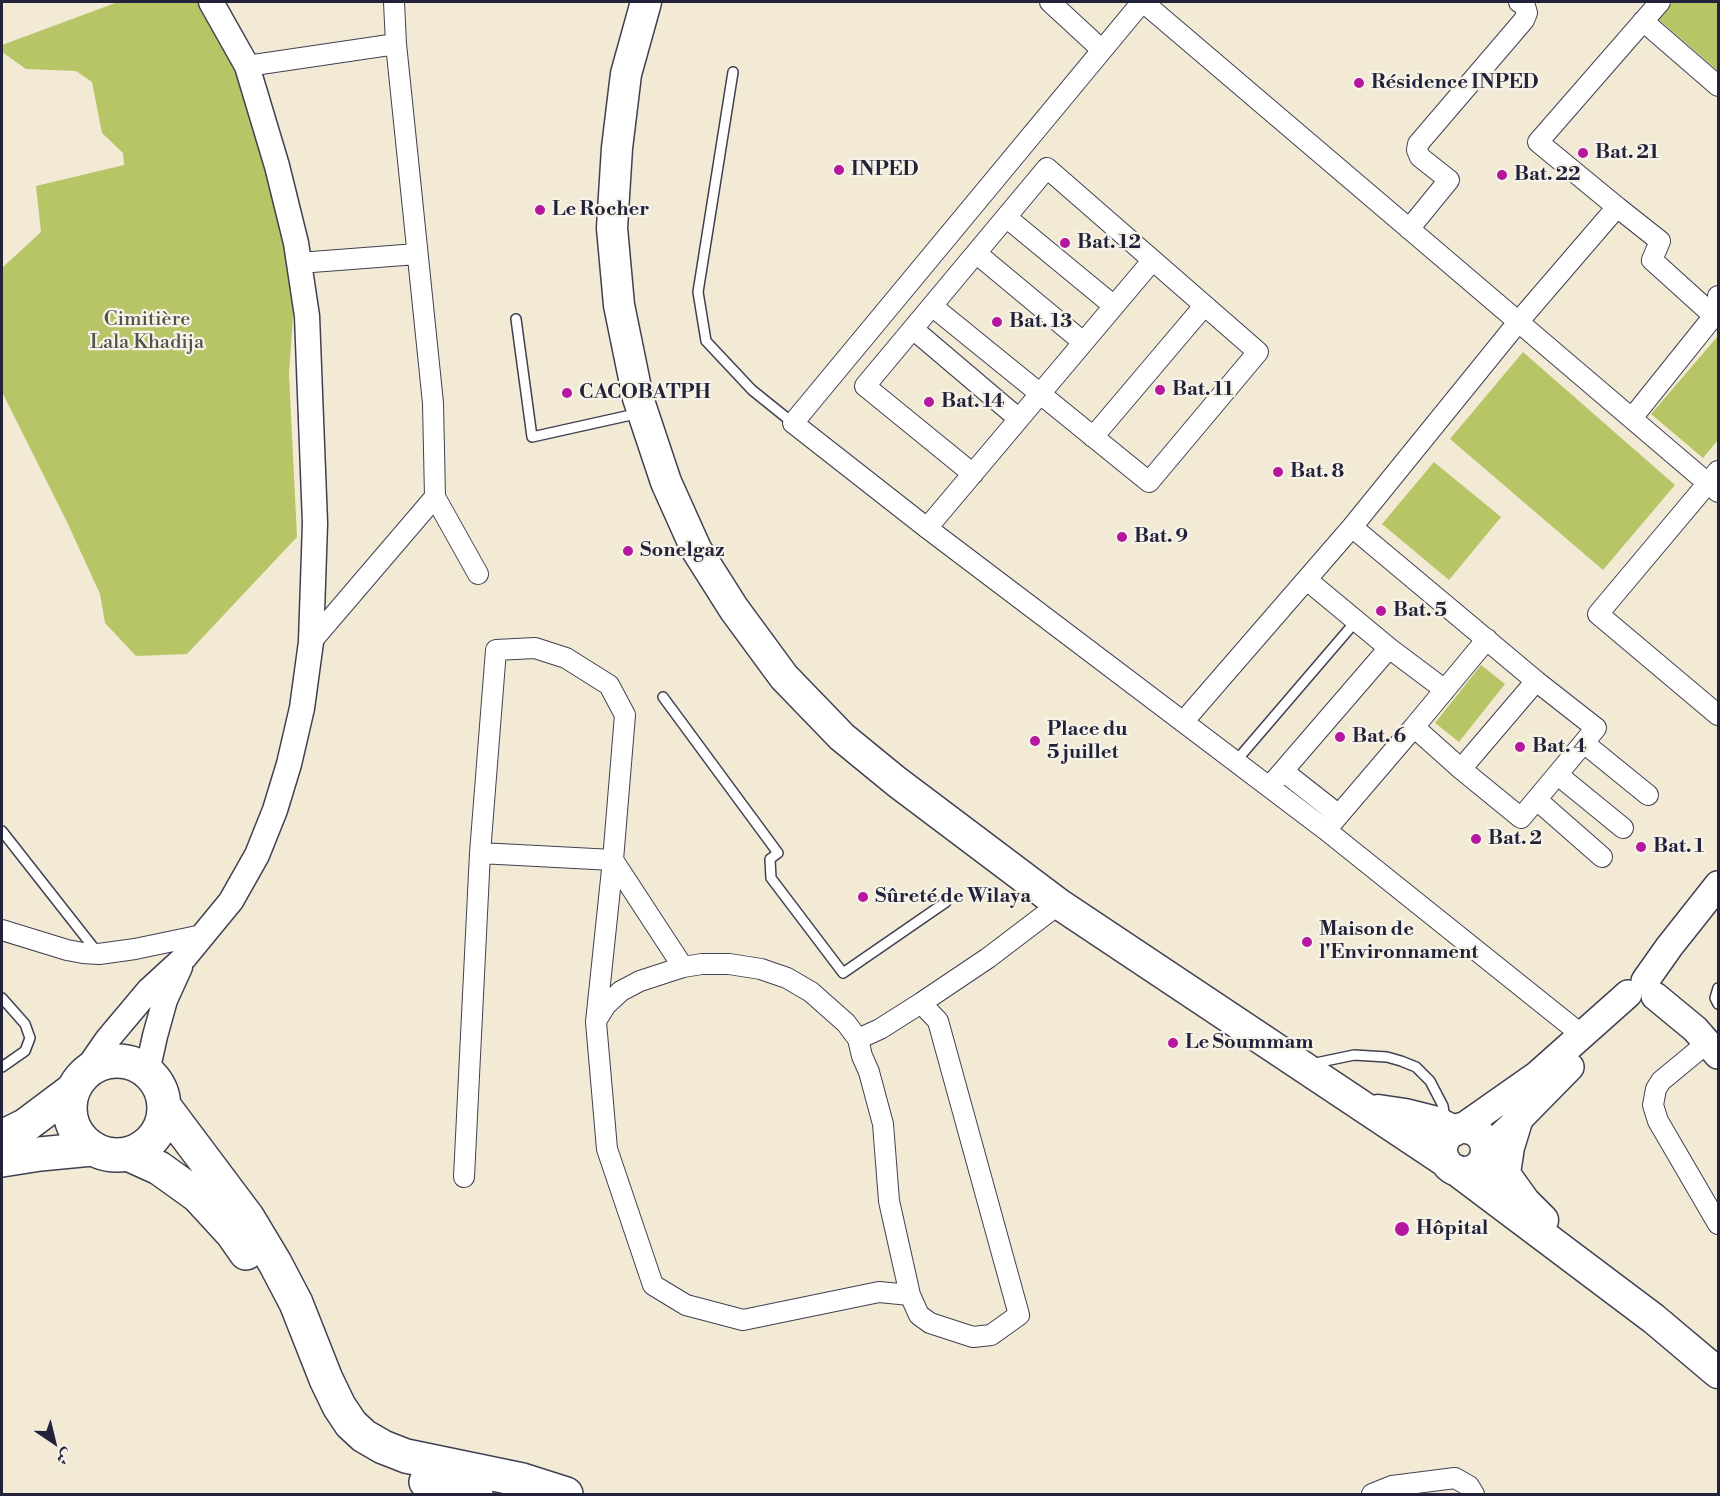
<!DOCTYPE html>
<meta charset="utf-8">
<style>
body{margin:0}
#map{position:relative;width:1720px;height:1496px;overflow:hidden;background:#f2ead5;font-family:"Libre Bodoni",Amiri,serif}
canvas{display:block}
.frame{position:absolute;inset:0;border:3px solid #22223b;pointer-events:none}
.north{position:absolute;left:24px;top:1412px;width:60px;height:60px;-webkit-text-stroke:4px #f7f3e8;paint-order:stroke;rotate:145deg;font-size:16px;font-weight:700;line-height:24px;text-align:center;color:#22223b}
.north::after{content:'';display:block;margin:auto;width:21px;height:27px;background:#22223b;clip-path:polygon(50% 0,100% 100%,50% 72%,0 100%)}
</style>
<div id="map">
<canvas width="1720" height="1496"></canvas>
<div class="frame"></div>
<div class="north">ش</div>
</div>
<script>
const ctx = document.querySelector('canvas').getContext('2d');
ctx.lineJoin = 'round';
function fillPath(path, color) {
  ctx.fillStyle = color;
  ctx.fill(path, 'evenodd');
}
function shape(rows) {
  const path = new Path2D();
  for (const r of rows) {
    if (r.length === 3) {
      path.moveTo(r[0] + r[2], r[1]);
      path.arc(r[0], r[1], r[2], 0, 2 * Math.PI);
      continue;
    }
    path.moveTo(r[0], r[1]);
    for (let i = 2; i < r.length; i += 2) path.lineTo(r[i], r[i + 1]);
  }
  return path;
}
function stroke(path, color, width, dash) {
  ctx.strokeStyle = color;
  ctx.lineWidth = width;
  ctx.lineCap = dash ? 'butt' : 'round';
  ctx.setLineDash(dash || []);
  ctx.stroke(path);
}
function label(font, color, halo, rows, align = 'center') {
  ctx.font = font + ' "Libre Bodoni",serif';
  ctx.lineWidth = 4.5;
  ctx.setLineDash([]);
  ctx.textBaseline = 'middle';
  ctx.strokeStyle = halo;
  ctx.fillStyle = color;
  for (const [text, x, y, turn = 0] of rows) {
    ctx.save();
    ctx.translate(x, y);
    ctx.rotate((+turn || 0) * Math.PI / 180);
    ctx.textAlign = isNaN(turn) ? turn : align;
    if (halo) ctx.strokeText(text, 0, 0);
    ctx.fillText(text, 0, 0);
    ctx.restore();
  }
}
fillPath(shape([
 [118,2,202,2,250,89,295,288,289,374,297,537,187,654,136,656,105,623,100,594,67,522,2,392,2,268,41,232,36,186,124,165,123,153,102,133,92,82,76,71,26,69,2,52,2,45],
 [1673,2,1718,2,1718,71,1658,19],
 [1718,336,1718,440,1703,458,1651,414],
 [1523,352,1675,485,1603,570,1450,439],
 [1434,462,1501,517,1449,580,1382,524],
 [1481,665,1505,684,1459,742,1435,723]
]), '#b8c567');
const service = shape([
 [733,72,698,292,706,341,752,390,793,423],
 [516,319,532,437,640,413],
 [663,697,778,853,770,859,771,878,843,973,946,902],
 [1236,761,1356,621],
 [2,831,97,952],
 [1718,988,1715,998,1718,1004],
 [2,998,25,1024,30,1038,25,1051,2,1067],
 [1311,1064,1354,1055,1387,1057,1401,1061,1416,1067,1430,1081,1443,1106,1445,1119]
]);
const minor = shape([
 [1050,2,1102,50],
 [1142,2,793,423,927,528,1326,830,1582,1035],
 [1143,2,1718,492],
 [1643,21,1718,86],
 [247,66,396,44],
 [1617,207,1660,241,1652,260,1714,316],
 [1006,217,1114,306],
 [1409,229,1449,180,1420,157,1417,150,1418,144,1524,20,1527,13,1525,6,1519,2],
 [976,253,1083,342],
 [299,263,417,254],
 [932,306,1149,482,1258,352,1047,168,865,386,973,474],
 [913,329,1019,419],
 [1632,418,1717,312,1718,296],
 [1093,437,1204,306],
 [1718,471,1598,614,1718,715],
 [435,497,478,574],
 [927,528,1152,261],
 [311,642,435,497,433,403,396,44,394,2],
 [1389,648,1445,690],
 [1183,722,1352,527,1519,321,1617,207,1538,142,1660,2],
 [1414,727,1487,639],
 [1584,743,1648,795],
 [1461,769,1521,818,1596,728,1536,681],
 [1283,771,1339,815],
 [1558,775,1623,828],
 [1270,786,1389,648,1307,580],
 [1537,800,1602,857],
 [1326,830,1414,727,1461,769,1536,681,1352,527],
 [480,853,613,860,683,967],
 [2,930,67,950,83,953,99,954,135,949,202,935],
 [596,1021,606,1005,621,991,640,981,683,967,702,964,729,964,761,969,787,978,811,992,846,1023,858,1039,880,1029,921,1003,988,958,1059,904],
 [858,1039,862,1056,869,1072,883,1124,889,1201,910,1295],
 [1707,1043,1661,1081,1656,1089,1653,1105,1658,1121,1718,1224],
 [464,1177,480,853,496,650,535,648,566,658,609,685,625,715,613,860,596,1022,607,1149,653,1285,686,1305,743,1320,879,1292,910,1295,919,1315,930,1323,973,1337,991,1335,1019,1315,938,1021,921,1003],
 [1372,1494,1392,1486,1455,1478,1469,1486,1474,1494]
]);
const tertiary = shape([
 [147,1072,155,1036,165,1000,180,967],
 [82,1076,107,1040,149,990,185,957,231,901,257,855,275,810,289,764,302,708,311,642,315,523,307,316,296,243,277,166,247,66,211,2]
]);
const secondary = shape([
 [1645,981,1669,947,1718,885],
 [1655,996,1695,1029,1718,1055],
 [1460,1129,1537,1075,1628,994],
 [1502,1135,1517,1121,1570,1067]
]);
const primary = shape([
 [646,2,626,74,617,148,612,228,619,305,638,398,666,482,696,549,734,609,784,677,842,737,897,782,1059,904,1446,1162],
 [1378,1110,1405,1114,1437,1122,1454,1131],
 [1464,1150,22],
 [1486,1151,1497,1163,1525,1202,1543,1220],
 [1456,1170,1654,1319,1718,1373],
 [1505,1173,1509,1147,1517,1121]
]);
const trunk = shape([
 [117,1108,47],
 [164,1106,248,1218,275,1263,296,1303,326,1379,339,1406,351,1424,364,1436,383,1447,406,1456,522,1480,566,1494],
 [2,1137,26,1125,74,1089],
 [128,1154,159,1168,198,1196,232,1233,246,1253],
 [2,1160,40,1154,92,1149],
 [426,1482,476,1494]
]);
stroke(service, '#414052', 12);
stroke(minor, '#414052', 22);
stroke(tertiary, '#414052', 27);
stroke(secondary, '#414052', 30);
stroke(primary, '#414052', 33);
stroke(trunk, '#414052', 36);
stroke(service, '#fff', 9);
stroke(minor, '#fff', 20);
stroke(tertiary, '#fff', 24);
stroke(secondary, '#fff', 27);
stroke(primary, '#fff', 30);
stroke(trunk, '#fff', 33);
for (const [x, y, r, color] of [
 [1359,83,6,"#b5179e"],
 [1583,153,6,"#b5179e"],
 [839,170,6,"#b5179e"],
 [1502,175,6,"#b5179e"],
 [540,210,6,"#b5179e"],
 [1065,243,6,"#b5179e"],
 [997,322,6,"#b5179e"],
 [1160,390,6,"#b5179e"],
 [567,393,6,"#b5179e"],
 [929,402,6,"#b5179e"],
 [1278,472,6,"#b5179e"],
 [1122,537,6,"#b5179e"],
 [628,551,6,"#b5179e"],
 [1381,611,6,"#b5179e"],
 [1340,737,6,"#b5179e"],
 [1035,741,6,"#b5179e"],
 [1520,747,6,"#b5179e"],
 [1476,839,6,"#b5179e"],
 [1641,847,6,"#b5179e"],
 [863,897,6,"#b5179e"],
 [1307,942,6,"#b5179e"],
 [1173,1043,6,"#b5179e"],
 [1402,1229,8,"#b5179e"]
]) {
  const dot = new Path2D();
  dot.arc(x, y, r, 0, 2 * Math.PI);
  ctx.fillStyle = color;
  ctx.fill(dot);
  stroke(dot, '#f7f3e8', 2);
}
label('bold 20px', '#22223b', '#f7f3e8', [
 ["Résidence INPED",1371,83],
 ["Bat. 21",1595,153],
 ["INPED",851,170],
 ["Bat. 22",1514,175],
 ["Le Rocher",552,210],
 ["Bat. 12",1077,243],
 ["Bat. 13",1009,322],
 ["Bat. 11",1172,390],
 ["CACOBATPH",579,393],
 ["Bat. 14",941,402],
 ["Bat. 8",1290,472],
 ["Bat. 9",1134,537],
 ["Sonelgaz",640,551],
 ["Bat. 5",1393,611],
 ["Place du",1047,730],
 ["5 juillet",1047,753],
 ["Bat. 6",1352,737],
 ["Bat. 4",1532,747],
 ["Bat. 2",1488,839],
 ["Bat. 1",1653,847],
 ["Sûreté de Wilaya",875,897],
 ["Maison de",1319,930],
 ["l'Environnament",1319,953],
 ["Le Soummam",1185,1043],
 ["Hôpital",1416,1229]
], 'left');
label('20px', '#4f5348', '#f7f3e8', [
 ["Cimitière",147,320],
 ["Lala Khadija",147,343]
]);
</script>
